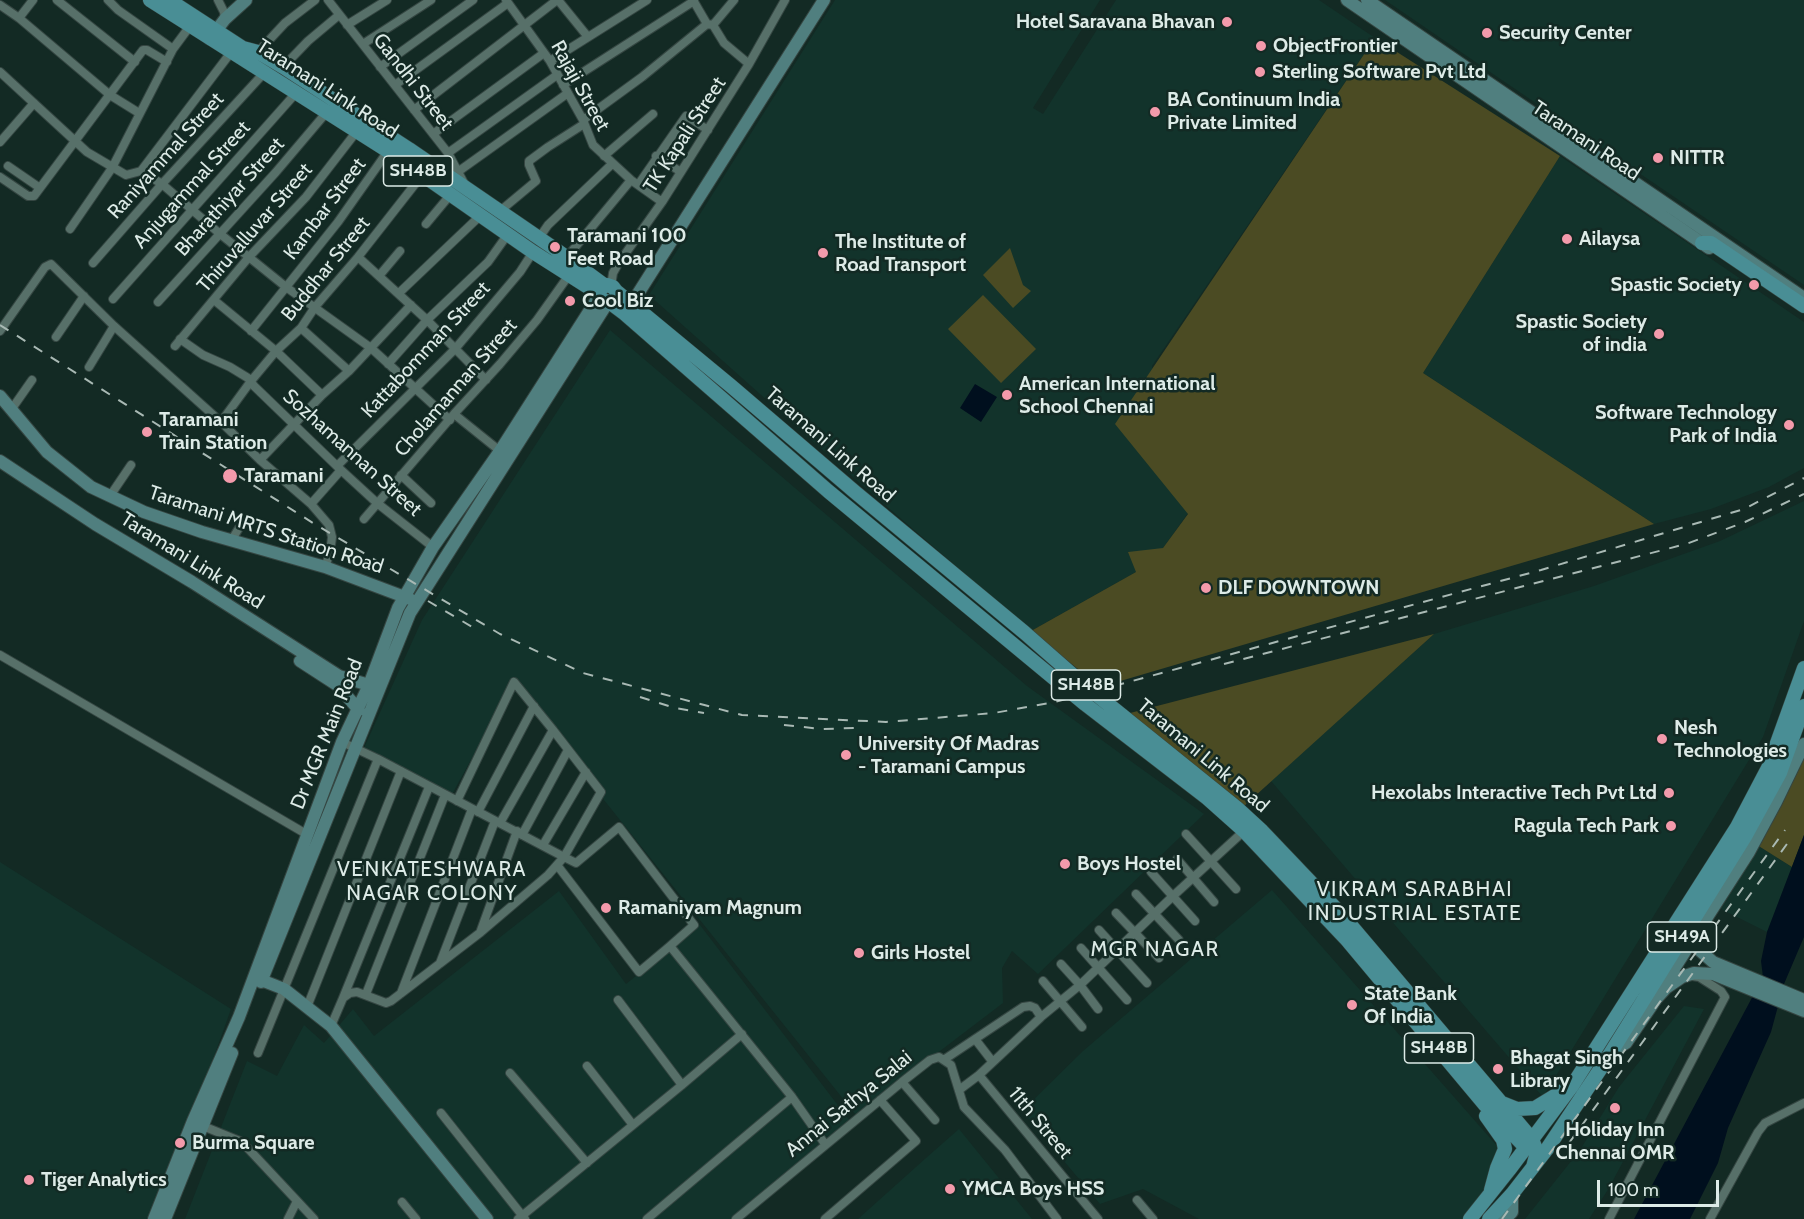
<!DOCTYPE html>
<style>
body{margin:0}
#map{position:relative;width:1804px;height:1219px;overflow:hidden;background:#132a24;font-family:Cabin,sans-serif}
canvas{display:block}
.scale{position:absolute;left:1597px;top:1180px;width:122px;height:27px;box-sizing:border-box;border:3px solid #ddebe7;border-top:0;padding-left:8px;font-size:18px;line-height:21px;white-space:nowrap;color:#ddebe7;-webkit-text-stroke:4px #132a24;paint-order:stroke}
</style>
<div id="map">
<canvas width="1804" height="1219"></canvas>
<div class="scale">100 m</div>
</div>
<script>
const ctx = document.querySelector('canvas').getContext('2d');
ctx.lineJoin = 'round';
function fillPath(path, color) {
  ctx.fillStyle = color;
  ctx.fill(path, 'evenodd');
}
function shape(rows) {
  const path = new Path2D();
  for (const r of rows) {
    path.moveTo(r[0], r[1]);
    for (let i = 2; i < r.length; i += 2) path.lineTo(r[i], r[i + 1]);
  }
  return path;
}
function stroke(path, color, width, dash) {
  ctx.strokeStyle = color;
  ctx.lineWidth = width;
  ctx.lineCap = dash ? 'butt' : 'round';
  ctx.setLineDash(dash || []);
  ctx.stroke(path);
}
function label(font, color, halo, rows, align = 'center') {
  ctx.font = font + ' Cabin,sans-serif';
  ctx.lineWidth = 5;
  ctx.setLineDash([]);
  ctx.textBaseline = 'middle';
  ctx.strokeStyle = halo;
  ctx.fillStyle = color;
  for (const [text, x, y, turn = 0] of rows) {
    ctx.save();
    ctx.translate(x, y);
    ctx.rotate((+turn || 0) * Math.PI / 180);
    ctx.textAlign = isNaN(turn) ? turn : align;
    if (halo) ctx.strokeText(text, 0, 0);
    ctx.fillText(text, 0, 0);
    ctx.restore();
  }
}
fillPath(shape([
 [835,0,1100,0,1033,108,1043,114,1116,0,1319,0,1375,38,1152,366,1188,513,1163,548,1136,572,1031,631,862,485,649,295],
 [1385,0,1804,0,1804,285,1496,76],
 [1560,156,1804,322,1804,468,1769,487,1711,509,1654,524,1423,373],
 [610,330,1027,686,1204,814,1038,974,1012,951,1002,968,1003,1003,856,1115,512,685,450,798,363,750,422,620],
 [1804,501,1804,621,1763,737,1543,1097,1271,781,1434,634,1594,586,1720,541],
 [1757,845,1792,867,1767,932,1719,908],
 [0,862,231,1009,156,1219,0,1219],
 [1272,890,1498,1147,1501,1179,1465,1219,1199,1219,1143,1189,1100,1204,1022,1111,1083,1051],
 [559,891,626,984,700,925,850,1121,737,1219,185,1219,247,1061,277,1076,304,1025,324,1043,353,1009,374,1036],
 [1684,1006,1704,1009,1609,1188,1589,1219,1525,1219,1580,1150,1619,1087],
 [959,1129,1032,1219,858,1219,926,1158]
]), '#12332b');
fillPath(shape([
 [1375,38,1560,156,1423,373,1654,524,1100,687,1031,631,1136,572,1128,552,1163,548,1188,514,1115,424],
 [1010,248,1023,285,1031,291,1013,308,983,275],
 [983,295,1036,349,1001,383,948,329],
 [1434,634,1244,806,1130,713],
 [1804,754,1804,835,1792,867,1757,845]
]), '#4b4b23');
fillPath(shape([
 [975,384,997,397,981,422,960,408],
 [1804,835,1804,937,1784,984,1771,1032,1728,1128,1718,1163,1690,1219,1634,1219,1763,977,1761,961,1767,932]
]), '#000f1e');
const street = shape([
 [57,0,135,62],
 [108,0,118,10,173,49],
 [218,0,224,12,225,19],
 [328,0,448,153,465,185],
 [506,0,550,61,583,120,593,145,631,180,662,202],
 [558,0,588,37],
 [693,0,707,24,713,25,724,43,749,64],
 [0,5,19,18,110,95,139,113],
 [19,18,33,0],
 [347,25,387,0],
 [713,25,734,0],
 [363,44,431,0],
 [258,52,285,23,315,0],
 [550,61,647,0],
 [283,67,308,41,339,15],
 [380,67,473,0],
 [0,72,87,152,126,175,141,171],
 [395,85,508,3],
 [563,85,694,1],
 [414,110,557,0],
 [583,120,642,77,707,24],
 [433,134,544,53],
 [0,142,34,103],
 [448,153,557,75],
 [604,156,653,114],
 [656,156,681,172],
 [8,166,40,188],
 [141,171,162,184,219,233,286,287,371,348,450,420],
 [141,171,232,51],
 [459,171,568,93],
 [0,177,28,196,34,196,143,50,147,50,167,62],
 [638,185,686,116,708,130],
 [500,211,536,181,529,165,529,161,548,147,584,124],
 [426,224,451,194],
 [70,229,112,168,173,49,190,26],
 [539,238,548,225,612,164],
 [358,257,427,320,486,380],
 [567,257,631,180],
 [93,263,162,184,264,73],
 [379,276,400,251],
 [611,286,613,273,618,264,662,202,749,64,785,0],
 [399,293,481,215],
 [113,299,296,93],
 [214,300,276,351,322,395],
 [158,302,276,172,326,113],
 [301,328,349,371],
 [0,331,45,267,51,264,114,326,221,422,260,460,311,504,329,525,332,537,330,553,325,567],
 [251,331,338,222,388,151],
 [56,337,84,296],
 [180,339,203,355,230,367,248,378,254,386,341,470,377,503,433,547],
 [175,346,249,257,306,197,357,131],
 [388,364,427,320,488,262,508,234],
 [89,367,114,326],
 [11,410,32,380],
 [454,414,500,451],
 [221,422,251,381,276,351,301,328,315,307,358,257,423,174],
 [260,460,322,395,349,371,411,305],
 [337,466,455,349,520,272,533,252],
 [401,475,431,503],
 [110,496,131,465],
 [311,504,341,470],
 [364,519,454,414,500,364,537,320,569,275],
 [231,541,244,520],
 [0,655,308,835],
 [457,801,514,682,553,730,601,792,564,857,576,863,619,827,694,925,670,946,792,1097,825,1144],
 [478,812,534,706],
 [500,823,553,730],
 [1186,834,1236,889],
 [522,835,568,750],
 [543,845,586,772],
 [1177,859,1214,902],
 [557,865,639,972,670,946],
 [1151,872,1195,921],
 [1136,894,1179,940],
 [1116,913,1159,958],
 [481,930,517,831],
 [1099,930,1147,983],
 [1081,948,1127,1000],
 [440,963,495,821],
 [1061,964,1080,985,1098,1009],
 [1043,981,1082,1027],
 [401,993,472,809],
 [366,994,445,795],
 [343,998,429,787],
 [618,1000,682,1085],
 [307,1007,401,771],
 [331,1026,343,998,350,993,357,992,386,1003,391,1001,481,932,548,875,564,857,378,759,342,742],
 [975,1039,992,1061],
 [258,1053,378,759],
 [945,1059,1023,1007,1030,1006,1035,1008,1041,1017],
 [587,1066,633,1125],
 [510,1073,587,1163],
 [979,1075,1098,1219],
 [902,1082,935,1120],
 [959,1090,979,1075,1041,1017,1080,985,1173,896,1244,831],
 [441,1113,525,1219],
 [198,1124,242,1142,314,1219],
 [1137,1200,1153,1219],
 [402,1202,416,1219],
 [288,1219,297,1201],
 [518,1219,682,1085,742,1034],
 [647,1219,792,1097],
 [736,1219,902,1082,930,1060,939,1057,951,1065,964,1107,1005,1150,1057,1219],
 [825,1219,916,1141,880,1100],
 [1609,1219,1725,997,1721,991,1699,977,1692,976],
 [1710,1219,1758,1132,1765,1123,1804,1103]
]);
const secondary = shape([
 [1347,0,1709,248],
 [1367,0,1804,298],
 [210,39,225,19,246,0],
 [627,311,824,0],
 [0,396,47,452,91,487,144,512,202,532,325,567,410,599],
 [0,461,95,524,192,582,339,676,369,685],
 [300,661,337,685,359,710],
 [1746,835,1749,852,1693,939,1697,948,1713,962,1804,1000],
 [1749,852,1776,802,1804,744],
 [256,978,284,989,331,1026,487,1219],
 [261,982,410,613,608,302],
 [1663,986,1693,939],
 [1612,1051,1626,1043,1656,999,1666,988,1682,977,1694,973,1713,974,1804,1011],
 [154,1219,193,1121,239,1017,342,742,369,685,398,608,433,547,500,451,599,296],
 [165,1219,232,1053],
 [1505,1219,1512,1212,1512,1194]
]);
const primary = shape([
 [150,0,388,151,533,252,599,294],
 [169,0,243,48,258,52,283,67,409,149,555,249,604,285],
 [1702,243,1711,243,1804,306],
 [1502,1103,1517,1109,1535,1108,1566,1089],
 [1486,1116,1503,1140,1505,1149,1497,1168,1491,1190],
 [1526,1148,1485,1105,1347,940,1244,831,1207,798,1085,704,828,491,625,314,609,302,602,300,599,294,601,288,607,285,613,287,616,291,731,386,855,492,1025,633,1082,683,1237,808,1262,831,1343,916,1532,1139,1537,1152,1533,1167],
 [1470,1219,1509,1170,1572,1086,1737,827,1768,768,1804,668],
 [1489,1219,1512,1194,1547,1149,1605,1062,1746,835,1780,773,1804,706]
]);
stroke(street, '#354642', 10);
stroke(secondary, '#354642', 14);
stroke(primary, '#354642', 15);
stroke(street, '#577069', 8);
stroke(secondary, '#507f7f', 12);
stroke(primary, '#498e95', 14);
stroke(shape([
 [0,325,313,523,500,634,583,673,742,715,886,722,994,713,1055,702,1541,570,1744,509,1804,478],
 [428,601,474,628],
 [1224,664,1686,544,1745,522,1804,494],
 [640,697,675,708,704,713],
 [784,725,822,729,856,728],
 [1569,1143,1792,837],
 [1502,1219,1785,830]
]), '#a9b9b4', 2, [10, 10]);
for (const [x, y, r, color] of [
 [1227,22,6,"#f39aab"],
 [1487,33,6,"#f39aab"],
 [1261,46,6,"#f39aab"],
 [1260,72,6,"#f39aab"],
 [1155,112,6,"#f39aab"],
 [1658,158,6,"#f39aab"],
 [1567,239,6,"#f39aab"],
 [555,247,6,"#f39aab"],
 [823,253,6,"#f39aab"],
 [1754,285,6,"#f39aab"],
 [570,301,6,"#f39aab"],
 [1659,334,6,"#f39aab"],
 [1007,395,6,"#f39aab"],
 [1789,425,6,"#f39aab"],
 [147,432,6,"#f39aab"],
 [230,476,8,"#f39aab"],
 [1206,588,6,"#f39aab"],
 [1662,739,6,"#f39aab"],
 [846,755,6,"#f39aab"],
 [1669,793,6,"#f39aab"],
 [1671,826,6,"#f39aab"],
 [1065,864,6,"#f39aab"],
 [606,908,6,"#f39aab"],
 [859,953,6,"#f39aab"],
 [1352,1005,6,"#f39aab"],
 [1498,1069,6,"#f39aab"],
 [1615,1108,6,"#f39aab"],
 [180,1143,6,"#f39aab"],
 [29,1180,6,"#f39aab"],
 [950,1189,6,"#f39aab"]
]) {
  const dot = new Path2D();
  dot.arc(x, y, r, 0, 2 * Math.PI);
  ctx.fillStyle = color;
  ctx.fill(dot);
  stroke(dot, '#132a24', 2);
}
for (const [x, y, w] of [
 [418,171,69],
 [1086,685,69],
 [1682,937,69],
 [1439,1048,69]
]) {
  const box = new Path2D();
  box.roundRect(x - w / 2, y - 15, w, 30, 4.5);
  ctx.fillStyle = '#132a24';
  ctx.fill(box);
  stroke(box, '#ddebe7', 1.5);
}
label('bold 18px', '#ddebe7', null, [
 ["SH48B",418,171],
 ["SH48B",1086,685],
 ["SH49A",1682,937],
 ["SH48B",1439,1048]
]);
label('bold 20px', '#ddebe7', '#132a24', [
 ["Hotel Saravana Bhavan",1215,22,"right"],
 ["Security Center",1499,33],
 ["ObjectFrontier",1273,46],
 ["Sterling Software Pvt Ltd",1272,72],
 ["BA Continuum India",1167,100],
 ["Private Limited",1167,123],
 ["NITTR",1670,158],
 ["Taramani 100",567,236],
 ["Feet Road",567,259],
 ["Ailaysa",1579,239],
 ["The Institute of",835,242],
 ["Road Transport",835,265],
 ["Spastic Society",1742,285,"right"],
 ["Cool Biz",582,301],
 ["Spastic Society",1647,322,"right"],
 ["of india",1647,345,"right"],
 ["American International",1019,384],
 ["School Chennai",1019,407],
 ["Software Technology",1777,413,"right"],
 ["Park of India",1777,436,"right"],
 ["Taramani",159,420],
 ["Train Station",159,443],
 ["Taramani",244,476],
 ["DLF DOWNTOWN",1218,588],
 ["Nesh",1674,728],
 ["Technologies",1674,751],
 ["University Of Madras",858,744],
 ["- Taramani Campus",858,767],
 ["Hexolabs Interactive Tech Pvt Ltd",1657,793,"right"],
 ["Ragula Tech Park",1659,826,"right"],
 ["Boys Hostel",1077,864],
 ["Ramaniyam Magnum",618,908],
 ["Girls Hostel",871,953],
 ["State Bank",1364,994],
 ["Of India",1364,1017],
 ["Bhagat Singh",1510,1058],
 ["Library",1510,1081],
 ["Holiday Inn",1615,1130,"center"],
 ["Chennai OMR",1615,1153,"center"],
 ["Burma Square",192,1143],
 ["Tiger Analytics",41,1180],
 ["YMCA Boys HSS",962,1189]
], 'left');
label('20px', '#ddebe7', '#132a24', [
 ["Gandhi Street",413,82,52],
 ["Rajaji Street",580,86,61],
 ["Taramani Link Road",327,89,33],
 ["TK Kapali Street",685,135,-57],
 ["Taramani Road",1586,141,34],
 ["Raniyammal Street",166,156,-48],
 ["Anjugammal Street",192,185,-48],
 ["Bharathiyar Street",230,197,-48],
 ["Kambar Street",325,209,-53],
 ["Thiruvalluvar Street",255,228,-49],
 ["Buddhar Street",326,269,-51],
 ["Kattabomman Street",426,350,-47],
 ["Cholamannan Street",456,388,-49],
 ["Taramani Link Road",830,445,41],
 ["Sozhamannan Street",352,453,42],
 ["Taramani MRTS Station Road",266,530,18],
 ["Taramani Link Road",192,561,32],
 ["Dr MGR Main Road",327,734,-68],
 ["Taramani Link Road",1203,756,40],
 ["Annai Sathya Salai",849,1104,-39],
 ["11th Street",1040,1123,50]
]);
ctx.letterSpacing = '1.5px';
label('21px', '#ddebe7', '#132a24', [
 ["VENKATESHWARA",432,870],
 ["NAGAR COLONY",432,894],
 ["VIKRAM SARABHAI",1415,890],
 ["INDUSTRIAL ESTATE",1415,914],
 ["MGR NAGAR",1155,950]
]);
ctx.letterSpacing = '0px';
</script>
